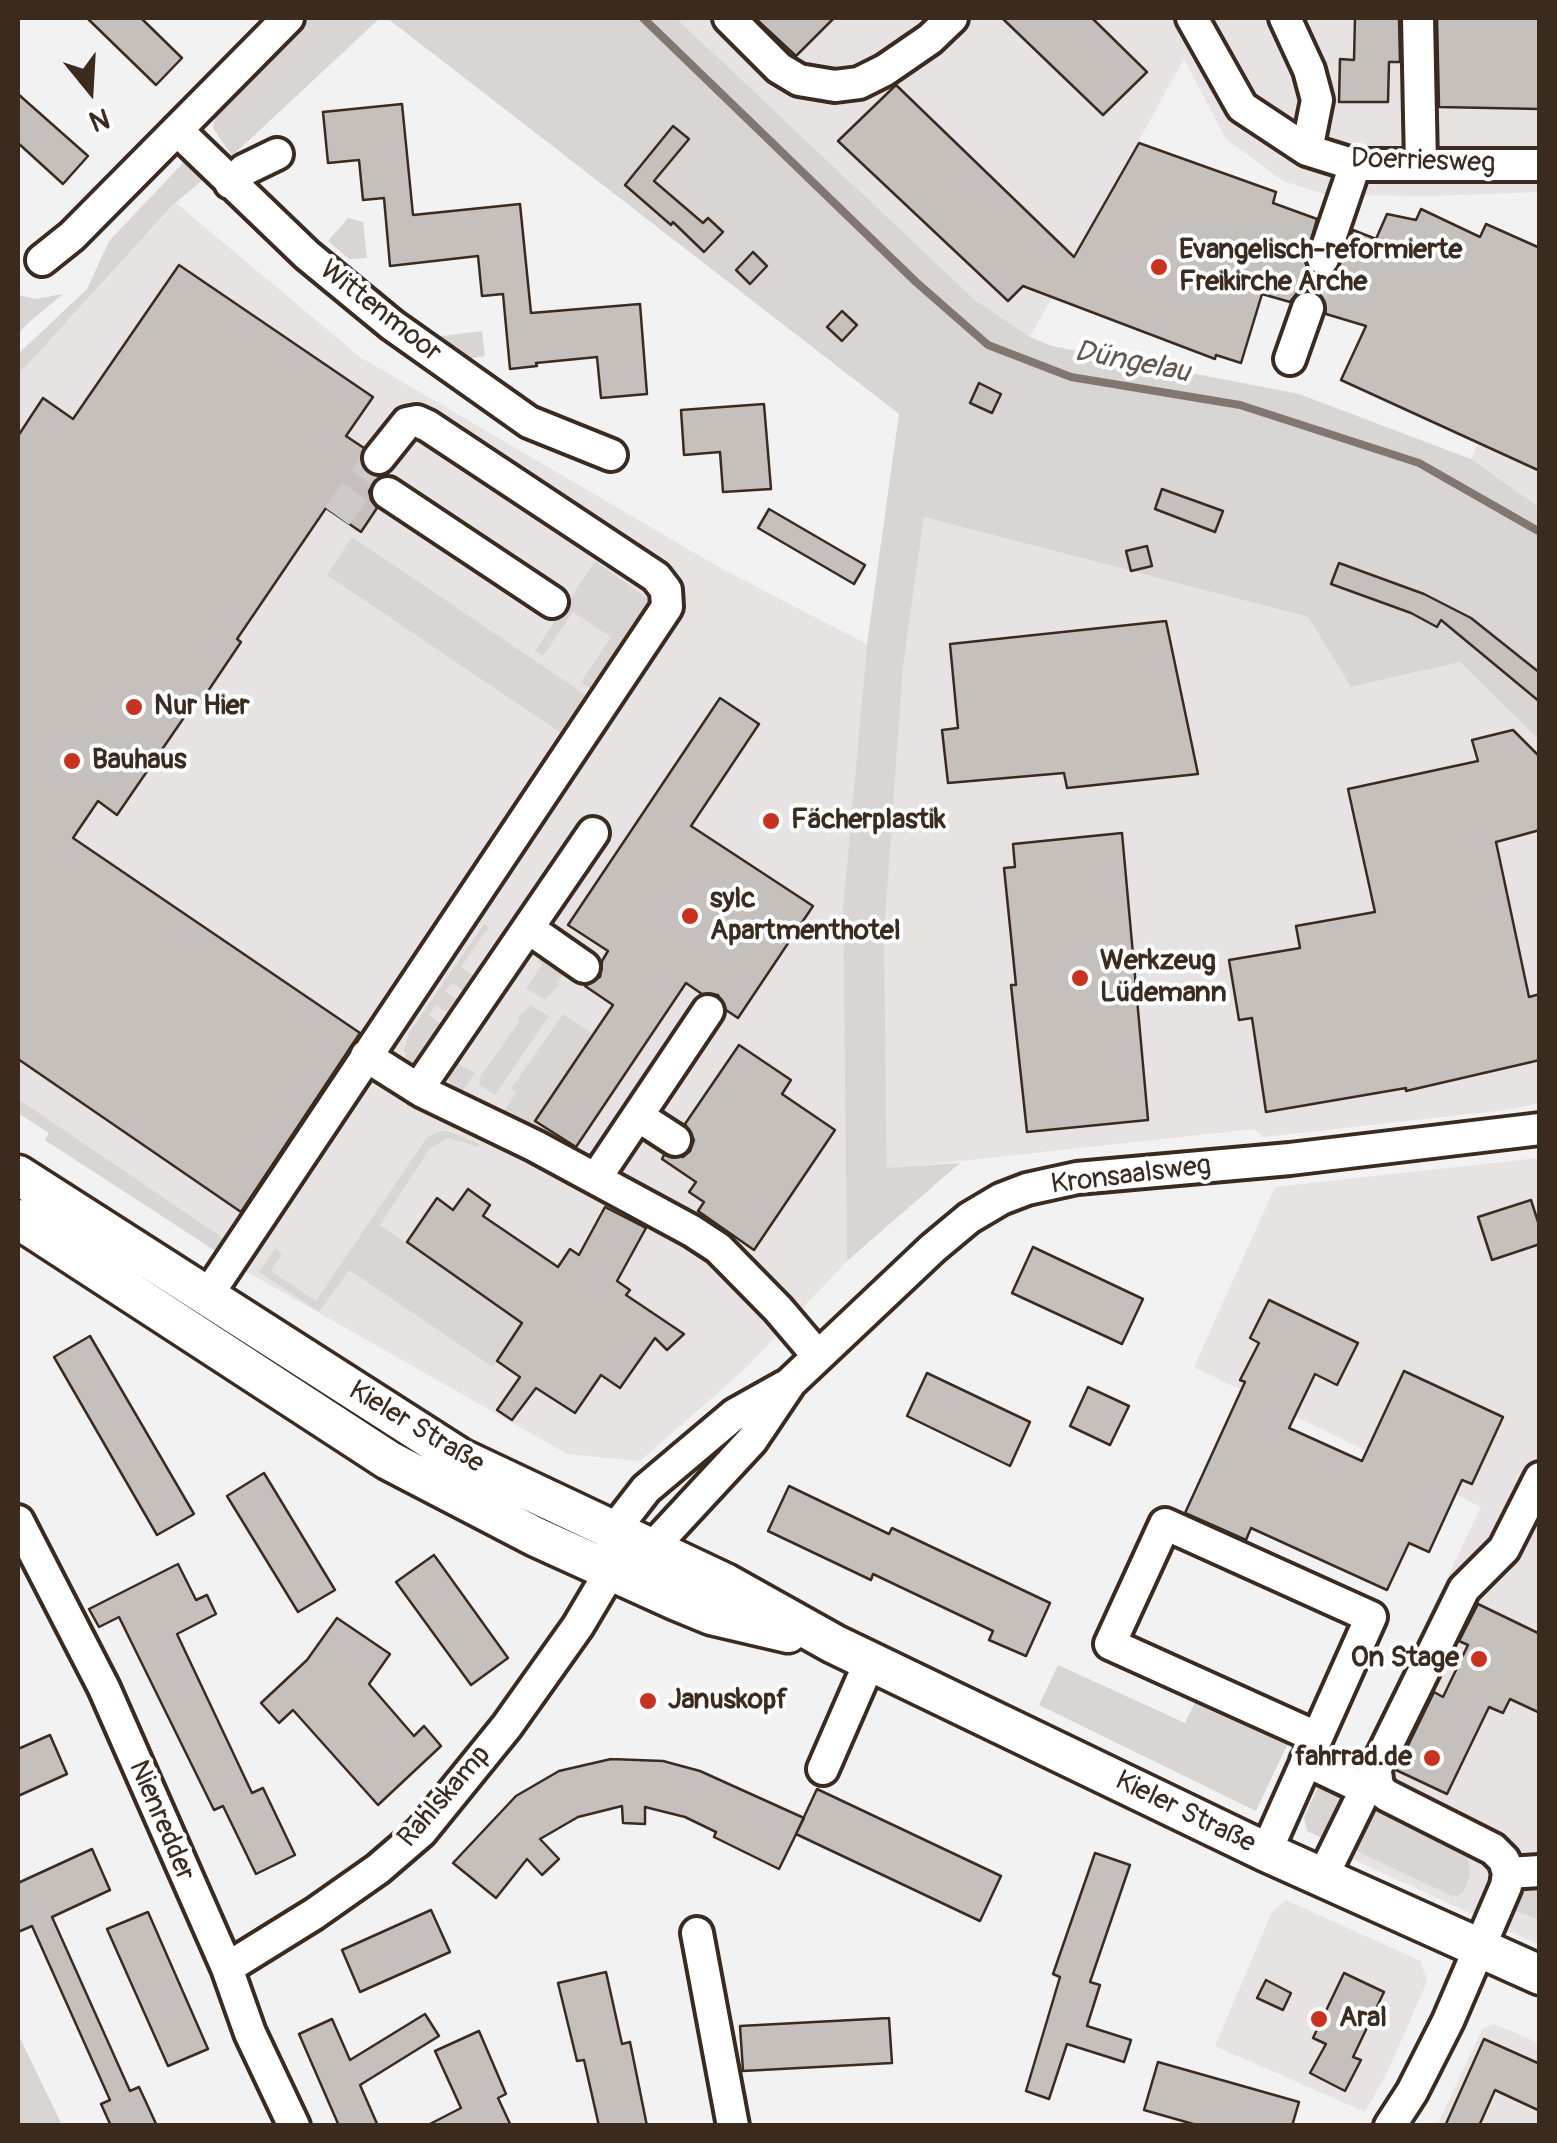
<!DOCTYPE html>
<meta charset="utf-8">
<style>
body{margin:0}
#map{position:relative;width:1557px;height:2143px;overflow:hidden;background:#f3f2f2;font-family:Pangolin,sans-serif}
canvas{display:block}
.frame{position:absolute;inset:0;border:20px solid #3b2a1e;pointer-events:none}
.north{position:absolute;left:40px;top:40px;width:100px;height:100px;-webkit-text-stroke:8px #fff;paint-order:stroke;rotate:162deg;font-size:28px;font-weight:700;line-height:40px;text-align:center;color:#3b2a1e}
.north::after{content:'';display:block;margin:auto;width:35px;height:45px;background:#3b2a1e;clip-path:polygon(50% 0,100% 100%,50% 72%,0 100%)}
</style>
<div id="map">
<canvas width="1557" height="2143"></canvas>
<div class="frame"></div>
<div class="north">N</div>
</div>
<script>
const ctx = document.querySelector('canvas').getContext('2d');
ctx.lineJoin = 'round';
function fillPath(path, color) {
  ctx.fillStyle = color;
  ctx.fill(path, 'evenodd');
}
function shape(rows) {
  const path = new Path2D();
  for (const r of rows) {
    path.moveTo(r[0], r[1]);
    for (let i = 2; i < r.length; i += 2) path.lineTo(r[i], r[i + 1]);
  }
  return path;
}
function stroke(path, color, width, dash) {
  ctx.strokeStyle = color;
  ctx.lineWidth = width;
  ctx.lineCap = dash ? 'butt' : 'round';
  ctx.setLineDash(dash || []);
  ctx.stroke(path);
}
function label(font, color, halo, rows, align = 'center') {
  ctx.font = font + ' Pangolin,sans-serif';
  ctx.lineWidth = 8;
  ctx.setLineDash([]);
  ctx.textBaseline = 'middle';
  ctx.strokeStyle = halo;
  ctx.fillStyle = color;
  for (const [text, x, y, turn = 0] of rows) {
    ctx.save();
    ctx.translate(x, y);
    ctx.rotate((+turn || 0) * Math.PI / 180);
    ctx.textAlign = isNaN(turn) ? turn : align;
    if (halo) ctx.strokeText(text, 0, 0);
    ctx.fillText(text, 0, 0);
    ctx.restore();
  }
}
fillPath(shape([
 [676,18,1539,18,1539,192,1433,196,1327,195,1283,181,1226,139,1184,59,1030,337,975,300],
 [176,203,360,357,724,570,867,644,843,908,847,1261,745,1369,640,1461,567,1454,249,1273,45,1140,49,1133,18,1113,18,375],
 [1539,309,1539,507,1471,459],
 [924,517,1308,617,1351,687,1460,662,1539,740,1539,1103,1506,1110,1263,1137,1254,1129,887,1169,884,937,903,665],
 [1539,1158,1539,1945,1320,1844,1481,1507,1194,1367,1275,1187],
 [1286,1900,1421,1961,1427,1982,1386,2075,1365,2112,1215,2046,1272,1912],
 [1494,2024,1539,2043,1539,2125,1437,2126,1482,2029]
]), '#e6e3e2');
fillPath(shape([
 [310,18,380,18,232,156,213,128,216,112],
 [387,18,676,18,975,300,1030,337,1052,346,1299,394,1471,459,1539,507,1539,740,1460,662,1351,687,1308,617,924,517,903,666,884,937,887,1168,960,1163,847,1261,843,908,867,644,899,414],
 [184,162,204,179,175,203,18,375,18,354,87,289,109,241],
 [348,218,363,222,367,258,349,259,328,241],
 [63,294,27,324,18,334,18,295,35,299],
 [482,331,485,356,467,359,435,337],
 [352,537,596,702,570,739,327,575],
 [595,561,655,604,599,695,581,682,611,637,573,612,543,656,535,651],
 [484,924,489,927,461,967,478,979,468,994,452,983,445,991,462,1003,453,1016,436,1005,429,1015,446,1028,417,1070,408,1062,404,1050,409,1033],
 [541,958,563,974,557,982,560,984,545,1000,526,988,542,965,538,961],
 [530,1005,549,1016,495,1095,479,1085,480,1077,519,1022,517,1019],
 [563,1014,593,1034,536,1120,556,1134,554,1137,504,1111,516,1093,511,1089],
 [453,1061,475,1073,459,1095,448,1079],
 [18,1099,220,1236,224,1244,219,1253,45,1140,49,1133,18,1113],
 [441,1131,451,1132,479,1144,478,1147,449,1138,430,1148,380,1225,522,1323,493,1367,349,1270,319,1312,259,1272,275,1248,282,1253,271,1271,316,1301,427,1137],
 [1058,1665,1185,1723,1197,1698,1289,1741,1256,1811,1039,1705],
 [1320,1783,1353,1798,1326,1840,1307,1831,1304,1817],
 [1370,1805,1467,1850,1470,1875,1464,1891,1458,1896,1450,1895,1348,1847],
 [1539,1885,1539,1920,1514,1910,1522,1891],
 [18,2034,62,2125,18,2125]
]), '#d8d5d2');
stroke(shape([
 [643,18,916,282,988,345,1071,377,1240,405,1419,463,1540,532]
]), '#827770', 8);
const building = shape([
 [87,18,141,18,182,58,156,85,87,18],
 [755,18,834,18,796,56,755,18],
 [1002,18,1092,18,1147,72,1103,115,1002,18],
 [1355,18,1399,18,1400,62,1389,62,1388,102,1339,102,1340,59,1354,60,1355,18],
 [1437,18,1540,18,1540,109,1439,107,1437,18],
 [896,85,1074,257,1139,143,1276,192,1273,203,1317,219,1305,262,1310,272,1318,277,1336,272,1353,230,1376,239,1387,214,1416,220,1421,209,1480,237,1486,224,1540,248,1540,471,1341,380,1366,326,1326,314,1323,297,1313,290,1297,293,1290,302,1262,294,1241,363,1216,355,1215,359,1023,286,1008,301,838,141,896,85],
 [18,94,88,156,63,184,18,143,18,94],
 [402,104,413,215,520,204,531,313,640,304,647,394,601,398,597,357,536,363,537,366,510,369,503,294,482,296,478,256,390,266,384,198,363,200,359,160,328,163,323,112,402,104],
 [673,126,689,139,654,181,703,223,708,218,723,232,704,252,673,222,671,225,625,185,673,126],
 [753,252,767,266,750,284,736,270,753,252],
 [179,265,373,397,346,436,364,448,361,464,367,472,380,476,369,491,371,500,377,508,361,532,326,508,237,639,241,642,200,703,196,700,117,815,98,801,73,838,360,1033,241,1212,18,1059,18,436,43,398,73,419,179,265],
 [842,311,857,325,842,341,827,327,842,311],
 [979,383,1001,394,992,413,970,403,979,383],
 [764,404,771,489,723,492,720,452,684,455,681,410,764,404],
 [1162,489,1223,511,1215,532,1155,509,1162,489],
 [769,509,865,565,854,584,758,528,769,509],
 [1147,546,1152,566,1131,571,1126,551,1147,546],
 [1339,563,1424,594,1471,618,1540,673,1540,702,1441,620,1437,627,1411,613,1331,584,1339,563],
 [1166,621,1198,774,1067,788,1064,773,948,783,942,730,958,728,950,644,1166,621],
 [720,698,759,724,691,826,813,906,738,1018,726,1010,718,995,702,994,686,983,576,1147,535,1121,613,1005,585,986,600,977,602,961,608,951,568,925,720,698],
 [1513,730,1540,757,1540,830,1496,842,1529,997,1540,994,1540,1060,1406,1091,1406,1088,1266,1112,1252,1018,1239,1020,1229,960,1300,948,1296,926,1375,912,1348,789,1478,761,1472,740,1513,730],
 [1122,833,1148,1120,1027,1132,1011,985,1016,985,1004,868,1015,867,1013,844,1122,833],
 [739,1045,791,1080,782,1094,835,1130,754,1250,698,1211,704,1202,689,1192,696,1182,662,1159,664,1155,683,1157,690,1151,694,1140,685,1124,739,1045],
 [468,1189,490,1205,483,1216,558,1267,570,1249,579,1255,605,1207,646,1228,617,1281,630,1290,626,1295,684,1334,667,1350,655,1338,620,1388,601,1375,575,1413,536,1388,512,1420,497,1410,520,1377,497,1361,522,1323,407,1242,437,1198,453,1210,468,1189],
 [1531,1200,1540,1228,1540,1244,1492,1260,1478,1217,1531,1200],
 [1033,1247,1143,1299,1122,1344,1012,1293,1033,1247],
 [1269,1300,1358,1343,1337,1385,1315,1374,1289,1428,1362,1461,1404,1371,1503,1417,1472,1484,1462,1480,1429,1552,1409,1543,1387,1590,1251,1528,1246,1540,1185,1513,1245,1382,1240,1380,1259,1343,1250,1338,1269,1300],
 [90,1336,194,1514,157,1535,54,1357,90,1336],
 [927,1373,1030,1422,1010,1466,907,1416,927,1373],
 [1088,1387,1129,1406,1110,1445,1070,1426,1088,1387],
 [264,1473,335,1590,298,1612,227,1496,264,1473],
 [789,1486,889,1534,892,1528,1050,1603,1026,1656,989,1640,993,1631,873,1574,871,1580,768,1531,789,1486],
 [434,1555,508,1658,471,1685,396,1582,434,1555],
 [178,1564,196,1600,207,1595,216,1614,177,1634,252,1793,263,1788,295,1855,256,1874,223,1806,214,1810,119,1617,99,1627,89,1609,178,1564],
 [1478,1604,1540,1634,1540,1713,1510,1699,1503,1713,1489,1707,1447,1794,1396,1770,1434,1692,1443,1697,1468,1645,1459,1641,1478,1604],
 [337,1618,390,1654,369,1684,414,1736,424,1726,441,1746,378,1805,293,1710,279,1723,261,1703,307,1660,337,1618],
 [50,1735,67,1774,18,1796,18,1749,50,1735],
 [611,1759,663,1761,700,1771,804,1818,779,1869,714,1837,716,1832,685,1817,645,1807,645,1824,623,1823,622,1806,578,1817,540,1839,559,1859,542,1875,527,1859,496,1898,453,1863,516,1796,559,1771,611,1759],
 [817,1789,1001,1876,980,1921,796,1834,817,1789],
 [92,1849,110,1890,52,1917,130,2091,139,2087,157,2126,111,2126,101,2104,110,2100,32,1926,18,1932,18,1883,92,1849],
 [1095,1853,1130,1865,1090,1982,1100,1985,1087,2026,1131,2040,1124,2062,1067,2044,1049,2099,1026,2091,1060,1977,1053,1974,1095,1853],
 [431,1910,450,1952,360,1992,342,1950,431,1910],
 [148,1912,208,2049,168,2066,107,1929,148,1912],
 [606,1972,622,2044,630,2042,647,2126,599,2126,584,2060,577,2061,558,1983,606,1972],
 [1344,1973,1384,1992,1353,2057,1361,2060,1345,2091,1310,2073,1326,2044,1313,2038,1344,1973],
 [1266,1980,1291,1993,1283,2010,1257,1998,1266,1980],
 [425,2014,439,2036,360,2085,378,2126,339,2126,299,2034,332,2019,350,2060,425,2014],
 [889,2018,892,2063,743,2071,740,2026,889,2018],
 [479,2031,506,2094,498,2098,511,2126,426,2126,461,2108,435,2051,479,2031],
 [1484,2039,1540,2064,1540,2111,1495,2090,1479,2126,1445,2126,1484,2039],
 [1158,2062,1299,2102,1292,2126,1200,2126,1144,2110,1158,2062]
]);
fillPath(building, '#c6c0bd');
stroke(building, '#3b2a1e', 2.5);
stroke(shape([
 [1308,308,1323,259],
 [337,516,379,458]
]), '#cecac8', 30, [30, 15]);
const minor = shape([
 [729,18,779,68,799,80,835,86,859,83,885,70,930,39,952,18],
 [1192,18,1242,107,1307,150,1355,165,1540,165],
 [1285,18,1309,70,1317,100,1307,150],
 [1418,18,1421,165],
 [177,130,307,255,392,325,529,422,611,455],
 [230,183,244,170,277,154],
 [1323,259,1355,165],
 [42,260,72,236,288,18],
 [1290,359,1308,308],
 [388,493,552,602],
 [528,928,584,967],
 [366,1056,423,1092,535,1146,692,1231,718,1248,778,1309,818,1356],
 [418,1089,593,833],
 [638,1116,675,1140],
 [596,1178,708,1011],
 [207,1296,667,607,666,590,656,577,428,426,417,421,407,423,379,458],
 [18,1521,104,1688,227,1968,250,2033,294,2126],
 [611,1549,625,1516,646,1489,735,1414,785,1386],
 [635,1560,650,1550,752,1440,791,1382,933,1248,969,1218,1001,1199,1027,1189,1077,1178,1290,1159,1540,1129],
 [1306,1761,1367,1790],
 [823,1769,870,1661],
 [1376,1772,1378,1787,1386,1795,1493,1849,1504,1860,1508,1873,1506,1886,1448,2021,1412,2092,1390,2126],
 [1266,1852,1371,1617,1165,1524,1110,1644,1316,1737],
 [1508,1873,1540,1871],
 [1322,1878,1464,1589,1504,1549,1540,1478],
 [697,1933,733,2126],
 [227,1968,314,1914,378,1869,421,1832,507,1726,578,1626,610,1572]
]);
const major = shape([
 [18,1175,460,1458,725,1583,834,1644,1266,1852,1540,1975],
 [18,1219,388,1460,536,1537,677,1601,711,1615,788,1633]
]);
stroke(minor, '#3b2a1e', 38);
stroke(major, '#3b2a1e', 45);
stroke(minor, '#fff', 30);
stroke(major, '#fff', 38);
for (const [x, y, r, color] of [
 [1159,267,10,"#c8321e"],
 [134,707,10,"#c8321e"],
 [72,761,10,"#c8321e"],
 [771,821,10,"#c8321e"],
 [690,916,10,"#c8321e"],
 [1080,978,10,"#c8321e"],
 [1479,1659,10,"#c8321e"],
 [648,1701,10,"#c8321e"],
 [1432,1758,10,"#c8321e"],
 [1319,2019,10,"#c8321e"]
]) {
  const dot = new Path2D();
  dot.arc(x, y, r, 0, 2 * Math.PI);
  ctx.fillStyle = color;
  ctx.fill(dot);
  stroke(dot, '#fff', 4);
}
label('28px', '#3b2a1e', '#fff', [
 ["Doerriesweg",1423,162,2],
 ["Wittenmoor",380,312,38],
 ["Kronsaalsweg",1131,1176,-7],
 ["Kieler Straße",416,1428,31],
 ["Rahlskamp",445,1797,-49],
 ["Kieler Straße",1185,1813,26],
 ["Nienredder",161,1821,67]
]);
label('bold 28px', '#3b2a1e', '#fff', [
 ["Evangelisch-reformierte",1179,251],
 ["Freikirche Arche",1179,283],
 ["Nur Hier",154,707],
 ["Bauhaus",92,761],
 ["Fächerplastik",791,821],
 ["sylc",710,900],
 ["Apartmenthotel",710,932],
 ["Werkzeug",1100,962],
 ["Lüdemann",1100,994],
 ["On Stage",1459,1659,"right"],
 ["Januskopf",668,1701],
 ["fahrrad.de",1412,1758,"right"],
 ["Aral",1339,2019]
], 'left');
label('italic 30px', '#65574e', '#fff', [
 ["Düngelau",1132,363,11]
]);
</script>
